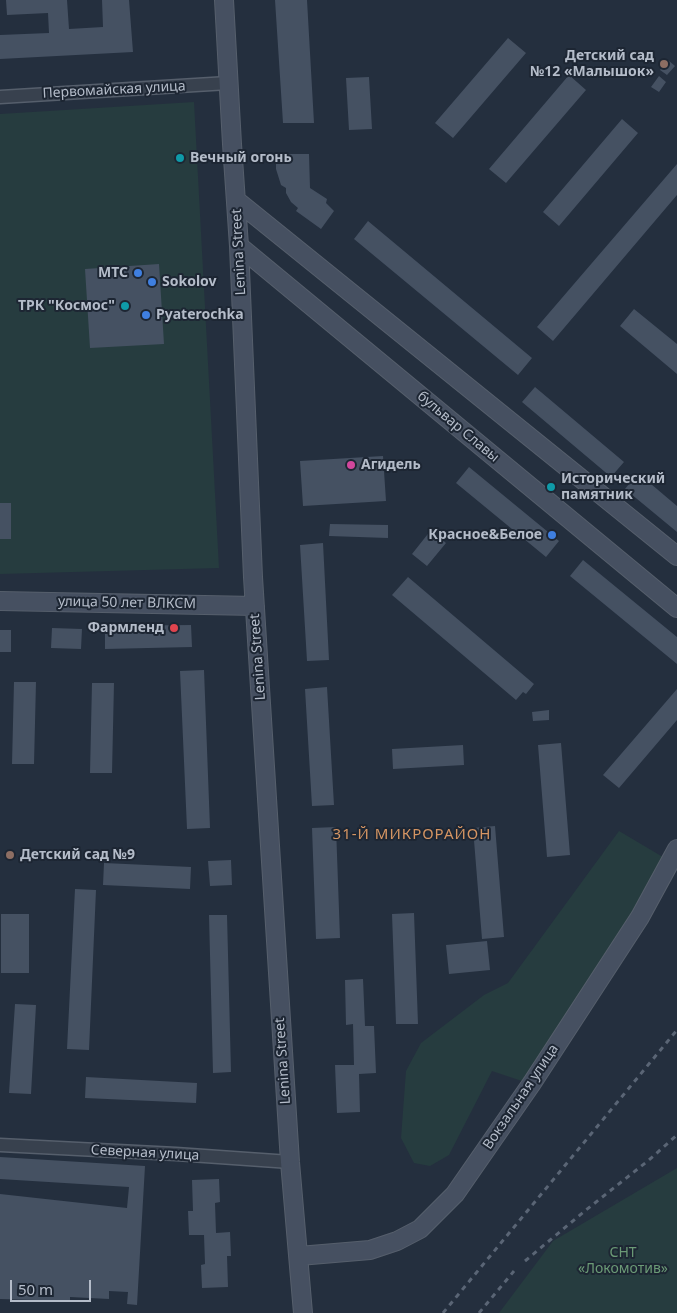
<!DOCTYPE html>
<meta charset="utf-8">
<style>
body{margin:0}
#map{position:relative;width:677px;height:1313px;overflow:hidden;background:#242f3e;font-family:"Noto Sans",sans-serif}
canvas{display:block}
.scale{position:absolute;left:10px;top:1280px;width:81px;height:22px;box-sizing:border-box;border:2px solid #b4bcc9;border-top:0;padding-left:6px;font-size:15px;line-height:18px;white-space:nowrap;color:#b4bcc9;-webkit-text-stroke:4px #1d2633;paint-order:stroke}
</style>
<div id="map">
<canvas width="677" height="1313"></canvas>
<div class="scale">50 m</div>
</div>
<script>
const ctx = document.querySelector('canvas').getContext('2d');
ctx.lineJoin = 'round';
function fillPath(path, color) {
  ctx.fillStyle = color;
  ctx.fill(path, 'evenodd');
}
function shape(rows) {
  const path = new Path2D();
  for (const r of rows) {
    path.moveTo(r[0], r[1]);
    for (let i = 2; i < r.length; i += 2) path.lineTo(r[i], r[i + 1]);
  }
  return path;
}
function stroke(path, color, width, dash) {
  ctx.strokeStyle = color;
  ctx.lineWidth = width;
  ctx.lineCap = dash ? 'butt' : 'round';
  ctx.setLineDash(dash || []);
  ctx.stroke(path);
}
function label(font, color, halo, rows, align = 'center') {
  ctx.font = font + ' "Noto Sans",sans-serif';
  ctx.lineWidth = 4;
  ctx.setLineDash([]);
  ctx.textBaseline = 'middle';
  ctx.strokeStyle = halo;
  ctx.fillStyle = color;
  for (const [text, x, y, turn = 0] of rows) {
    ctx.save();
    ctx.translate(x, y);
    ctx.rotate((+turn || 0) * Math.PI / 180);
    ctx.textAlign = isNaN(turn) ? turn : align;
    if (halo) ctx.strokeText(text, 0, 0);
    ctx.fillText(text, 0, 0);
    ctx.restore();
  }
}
fillPath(shape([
 [194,102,219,568,0,574,0,114],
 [619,831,668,860,533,1072,522,1081,492,1071,449,1155,430,1166,414,1163,401,1138,406,1071,421,1043,484,995,508,983],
 [677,1168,677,1313,499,1313,553,1241]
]), '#263c3f');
fillPath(shape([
 [6,0,67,0,69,29,103,27,102,0,129,0,133,52,0,59,0,35,49,33,48,13,7,15],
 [275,0,307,0,314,123,283,123],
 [508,38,526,53,453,138,435,123],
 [668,60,675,66,667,75,660,70],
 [569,75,586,90,506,183,489,169],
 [659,76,666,82,659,92,651,87],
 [369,77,372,129,349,130,346,78],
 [622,119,638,133,559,226,543,212],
 [276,154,309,154,310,188,327,199,326,203,334,211,321,229,296,211,298,208,291,202,286,193,286,188,281,185,276,169],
 [677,164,677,195,553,341,537,327],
 [368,221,532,358,518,375,354,239],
 [159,264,164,344,90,348,85,269],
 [634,309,677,344,677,374,620,326],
 [535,387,624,462,611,477,522,402],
 [383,456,386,501,303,506,300,461],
 [469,467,559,541,546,557,456,483],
 [638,473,677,506,677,532,625,489],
 [0,503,11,503,11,539,0,539],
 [330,524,388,525,388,538,329,536],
 [431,530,446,543,427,566,412,554],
 [323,543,329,660,307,661,300,545],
 [583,560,677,637,677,664,570,576],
 [408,577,534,684,526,694,523,692,516,700,392,595],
 [191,625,192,647,105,649,105,626],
 [52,628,82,629,81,649,51,648],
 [0,630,11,630,11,652,0,652],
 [204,670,210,828,187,829,180,671],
 [14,682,36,682,34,764,12,764],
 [92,683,114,683,112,773,90,773],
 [327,687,334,805,312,806,305,689],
 [677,689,677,720,619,788,603,775],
 [549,710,549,720,533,721,532,712],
 [561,743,570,855,547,857,538,745],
 [463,745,464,765,393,769,392,749],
 [495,826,504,937,482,939,473,828],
 [336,827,340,938,316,939,312,828],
 [231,860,232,885,210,886,208,861],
 [104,863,191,867,190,889,103,885],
 [75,889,96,890,89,1050,67,1049],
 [414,913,418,1024,396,1024,392,914],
 [1,914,29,914,29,973,1,973],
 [209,915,227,915,231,1072,213,1073],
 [487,941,490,970,449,974,446,945],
 [363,979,365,1026,374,1026,376,1073,359,1074,360,1112,337,1113,335,1065,354,1065,353,1024,346,1025,345,980],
 [15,1004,36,1005,31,1094,9,1093],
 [86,1077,197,1083,196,1103,85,1098],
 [0,1157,145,1166,137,1305,127,1304,128,1292,109,1291,109,1299,70,1297,70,1301,0,1299,0,1194,127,1208,129,1187,0,1179],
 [219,1179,220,1202,215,1203,216,1233,230,1232,231,1256,227,1256,228,1287,202,1288,201,1265,205,1264,204,1235,189,1235,188,1211,193,1211,192,1180]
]), '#455162');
const street = shape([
 [0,97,228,83],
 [0,1145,176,1154,290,1162]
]);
const secondary = shape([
 [224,0,232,144,239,246,253,577,290,1162,303,1313],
 [236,200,677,556],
 [239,246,677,608],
 [0,601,255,606],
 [299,1256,370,1250,397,1241,420,1229,455,1194,532,1083,640,917,677,849]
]);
stroke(street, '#565f6c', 15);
stroke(secondary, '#565f6c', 20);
stroke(street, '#38414e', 12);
stroke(secondary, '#465061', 18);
stroke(shape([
 [525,1261,586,1210,649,1160,677,1135],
 [443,1313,677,1030],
 [479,1313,514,1271]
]), '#5a6575', 3, [5, 5]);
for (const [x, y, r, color] of [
 [664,64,5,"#8d6e63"],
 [180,158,5,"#0f9aa8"],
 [138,273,5,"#3f7fe0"],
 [152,282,5,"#3f7fe0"],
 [125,306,5,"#0f9aa8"],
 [146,315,5,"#3f7fe0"],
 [351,465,5,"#d1479c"],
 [551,487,5,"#0f9aa8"],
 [552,535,5,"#3f7fe0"],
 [174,628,5,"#e0444e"],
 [10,855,5,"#8d6e63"]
]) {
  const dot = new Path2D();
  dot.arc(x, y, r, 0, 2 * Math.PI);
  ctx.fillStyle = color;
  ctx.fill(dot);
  stroke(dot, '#1d2633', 2);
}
label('bold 14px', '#b4bcc9', '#1d2633', [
 ["Детский сад",654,56,"right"],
 ["№12 «Малышок»",654,72,"right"],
 ["Вечный огонь",190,158],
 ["МТС",128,273,"right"],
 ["Sokolov",162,282],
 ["ТРК \"Космос\"",115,306,"right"],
 ["Pyaterochka",156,315],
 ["Агидель",361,465],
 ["Исторический",561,479],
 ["памятник",561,495],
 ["Красное&Белое",542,535,"right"],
 ["Фармленд",164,628,"right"],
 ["Детский сад №9",20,855]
], 'left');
label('14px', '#b4bcc9', '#1d2633', [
 ["Первомайская улица",114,90,-3],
 ["Lenina Street",239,252,-93],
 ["бульвар Славы",458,427,40],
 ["улица 50 лет ВЛКСМ",127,603,1],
 ["Lenina Street",258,657,-94],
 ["Lenina Street",283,1061,-94],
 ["Вокзальная улица",521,1097,-56],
 ["Северная улица",145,1153,3]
]);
label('14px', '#6b9a76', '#1d2633', [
 ["СНТ",623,1253],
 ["«Локомотив»",623,1269]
]);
ctx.letterSpacing = '1px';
label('15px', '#d59563', '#1d2633', [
 ["31-Й МИКРОРАЙОН",412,835]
]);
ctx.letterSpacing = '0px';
</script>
